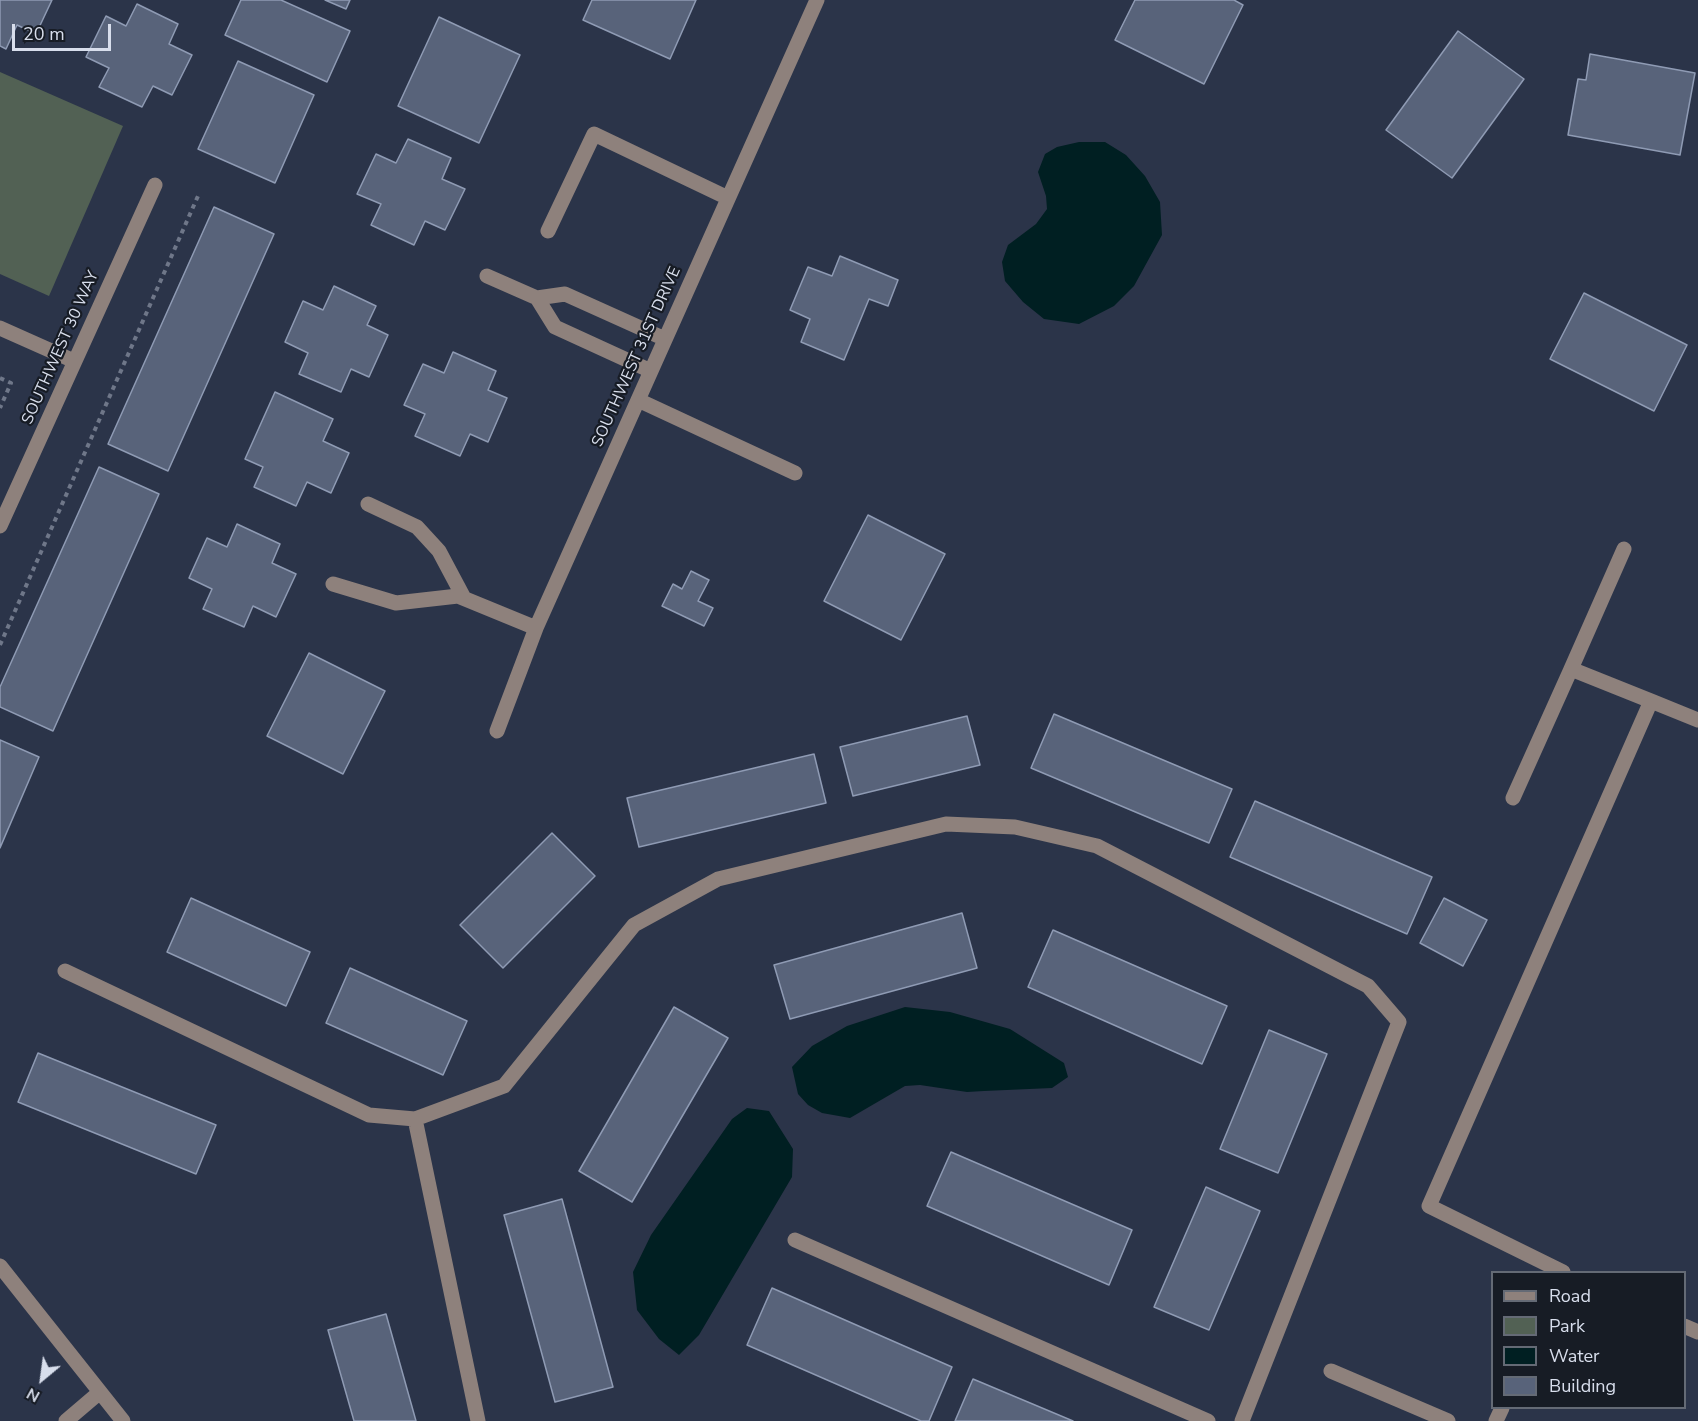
<!DOCTYPE html>
<style>
body{margin:0}
#map{position:relative;width:1698px;height:1421px;overflow:hidden;background:#2b3449;font-family:"Nunito Sans",sans-serif}
canvas{display:block}
.legend{position:absolute;left:1491px;top:1271px;width:195px;height:138px;box-sizing:border-box;background:#171c25;border:2px solid #646a75;margin:0;padding:8px 10px;list-style:none;font-size:18px;color:#d8deec}
.legend li{display:flex;align-items:center;gap:12px;height:30px}
.legend b{width:30px;border:2px solid #646a75}
.north{position:absolute;left:12px;top:1349px;width:60px;height:60px;-webkit-text-stroke:4px #171c25;paint-order:stroke;rotate:209deg;font-size:16px;font-weight:700;line-height:24px;text-align:center;color:#d8deec}
.north::after{content:'';display:block;margin:auto;width:21px;height:27px;background:#d8deec;clip-path:polygon(50% 0,100% 100%,50% 72%,0 100%)}
.scale{position:absolute;left:12px;top:24px;width:99px;height:27px;box-sizing:border-box;border:3px solid #d8deec;border-top:0;padding-left:8px;font-size:18px;line-height:21px;white-space:nowrap;color:#d8deec;-webkit-text-stroke:4px #171c25;paint-order:stroke}
</style>
<div id="map">
<canvas width="1698" height="1421"></canvas>
<ul class="legend">
<li><b style="height:8px;background:#8e817c"></b>Road</li>
<li><b style="height:16px;background:#526154"></b>Park</li>
<li><b style="height:16px;background:#001f22"></b>Water</li>
<li><b style="height:16px;background:#58637a"></b>Building</li>
</ul>
<div class="north">N</div>
<div class="scale">20 m</div>
</div>
<script>
const ctx = document.querySelector('canvas').getContext('2d');
ctx.lineJoin = 'round';
function fillPath(path, color) {
  ctx.fillStyle = color;
  ctx.fill(path, 'evenodd');
}
function shape(rows) {
  const path = new Path2D();
  for (const r of rows) {
    path.moveTo(r[0], r[1]);
    for (let i = 2; i < r.length; i += 2) path.lineTo(r[i], r[i + 1]);
  }
  return path;
}
function stroke(path, color, width, dash) {
  ctx.strokeStyle = color;
  ctx.lineWidth = width;
  ctx.lineCap = dash ? 'butt' : 'round';
  ctx.setLineDash(dash || []);
  ctx.stroke(path);
}
function label(font, color, halo, rows, align = 'center') {
  ctx.font = font + ' "Nunito Sans",sans-serif';
  ctx.lineWidth = 4.5;
  ctx.setLineDash([]);
  ctx.textBaseline = 'middle';
  ctx.strokeStyle = halo;
  ctx.fillStyle = color;
  for (const [text, x, y, turn = 0] of rows) {
    ctx.save();
    ctx.translate(x, y);
    ctx.rotate((+turn || 0) * Math.PI / 180);
    ctx.textAlign = isNaN(turn) ? turn : align;
    if (halo) ctx.strokeText(text, 0, 0);
    ctx.fillText(text, 0, 0);
    ctx.restore();
  }
}
fillPath(shape([
 [0,72,123,126,49,296,0,274]
]), '#526154');
fillPath(shape([
 [1079,142,1105,142,1126,155,1145,176,1160,202,1162,235,1134,286,1114,306,1079,324,1044,319,1023,302,1005,281,1002,262,1008,245,1036,224,1047,209,1046,196,1038,172,1045,154,1057,147],
 [905,1007,950,1012,1010,1029,1064,1063,1068,1077,1052,1088,984,1091,967,1092,920,1085,905,1086,850,1118,822,1113,808,1105,798,1094,792,1067,812,1046,847,1026],
 [747,1108,769,1111,793,1149,792,1177,699,1335,679,1355,659,1339,637,1310,633,1272,651,1235,732,1119]
]), '#001f22');
const building = shape([
 [0,0,52,0,36,34,17,25,6,49,0,46,0,0],
 [241,0,281,0,350,31,327,82,225,35,241,0],
 [325,0,350,0,346,9,325,0],
 [592,0,696,0,670,59,583,20,592,0],
 [1135,0,1234,0,1243,5,1204,84,1115,40,1135,0],
 [137,4,178,24,169,44,192,55,172,95,153,86,142,107,99,87,109,68,86,57,106,16,126,26,137,4],
 [439,17,520,55,479,143,398,106,439,17],
 [1458,31,1524,79,1452,178,1386,130,1458,31],
 [1590,54,1695,73,1680,155,1568,135,1578,79,1586,80,1590,54],
 [238,61,314,95,275,183,198,149,238,61],
 [408,139,451,158,442,179,465,189,445,230,425,221,414,245,371,225,381,204,357,194,376,154,396,163,408,139],
 [214,207,274,234,168,471,108,444,214,207],
 [840,256,898,280,888,306,869,299,844,360,801,342,810,319,790,310,808,267,832,276,840,256],
 [334,286,376,306,367,325,388,335,369,377,351,369,341,392,299,374,308,353,285,342,303,301,323,310,334,286],
 [1584,293,1687,345,1654,411,1550,359,1584,293],
 [453,352,496,371,488,390,507,398,488,442,470,434,460,456,415,436,425,414,404,405,423,364,444,373,453,352],
 [275,392,333,419,323,441,349,453,331,493,307,482,296,506,254,487,263,467,245,459,275,392],
 [99,467,159,494,53,731,0,707,0,687,99,467],
 [868,515,945,554,901,640,824,601,868,515],
 [237,524,280,544,272,563,296,574,276,617,253,606,244,627,203,609,212,589,189,578,207,538,227,547,237,524],
 [691,571,709,580,698,601,713,608,704,626,662,606,673,584,682,589,691,571],
 [309,653,385,691,343,774,267,736,309,653],
 [1054,714,1232,789,1209,843,1031,768,1054,714],
 [967,716,980,765,853,796,840,747,967,716],
 [0,740,39,757,0,848,0,740],
 [814,754,826,803,639,847,627,798,814,754],
 [1255,801,1432,877,1407,934,1230,857,1255,801],
 [552,833,595,876,503,968,460,925,552,833],
 [191,898,310,952,286,1006,167,952,191,898],
 [1444,898,1487,920,1463,966,1420,943,1444,898],
 [962,913,977,968,790,1019,774,965,962,913],
 [1053,930,1227,1006,1202,1064,1028,987,1053,930],
 [350,968,467,1021,443,1075,326,1023,350,968],
 [674,1007,728,1038,632,1202,579,1171,674,1007],
 [1269,1030,1327,1054,1278,1173,1220,1149,1269,1030],
 [38,1053,216,1125,196,1174,18,1102,38,1053],
 [951,1152,1132,1230,1109,1285,927,1206,951,1152],
 [1206,1187,1260,1211,1209,1330,1154,1307,1206,1187],
 [562,1199,613,1387,555,1402,504,1215,562,1199],
 [772,1288,952,1367,929,1421,921,1421,747,1345,772,1288],
 [386,1314,416,1421,354,1421,328,1330,386,1314],
 [973,1379,1073,1421,955,1421,973,1379]
]);
fillPath(building, '#58637a');
stroke(building, '#8f9bb4', 1.5);
stroke(shape([
 [0,378,11,383,0,408],
 [0,645,198,196]
]), '#6f7789', 4, [4.5, 4.5]);
stroke(shape([
 [548,231,594,134,728,198],
 [487,276,537,298],
 [0,328,74,361],
 [651,371,555,327,537,298,565,294,665,339],
 [638,400,795,473],
 [368,504,417,527,439,551,464,598],
 [0,526,155,185],
 [333,584,396,603,458,596,536,628],
 [1571,669,1624,549],
 [497,731,536,628,817,0],
 [1513,798,1571,669,1651,701],
 [65,971,369,1115,415,1119,504,1086,634,925,718,879,946,824,1015,827,1097,846,1368,986,1399,1022,1242,1421],
 [415,1119,478,1421],
 [795,1240,1208,1421],
 [0,1266,123,1421],
 [1563,1272,1429,1206,1651,701,1698,720],
 [1684,1326,1698,1332],
 [1331,1371,1448,1421],
 [66,1421,100,1392],
 [1496,1421,1502,1408]
]), '#8e817c', 15);
label('16px', '#d8deec', '#171c25', [
 ["SOUTHWEST 30 WAY",61,348,-66],
 ["SOUTHWEST 31ST DRIVE",637,357,-66]
]);
</script>
